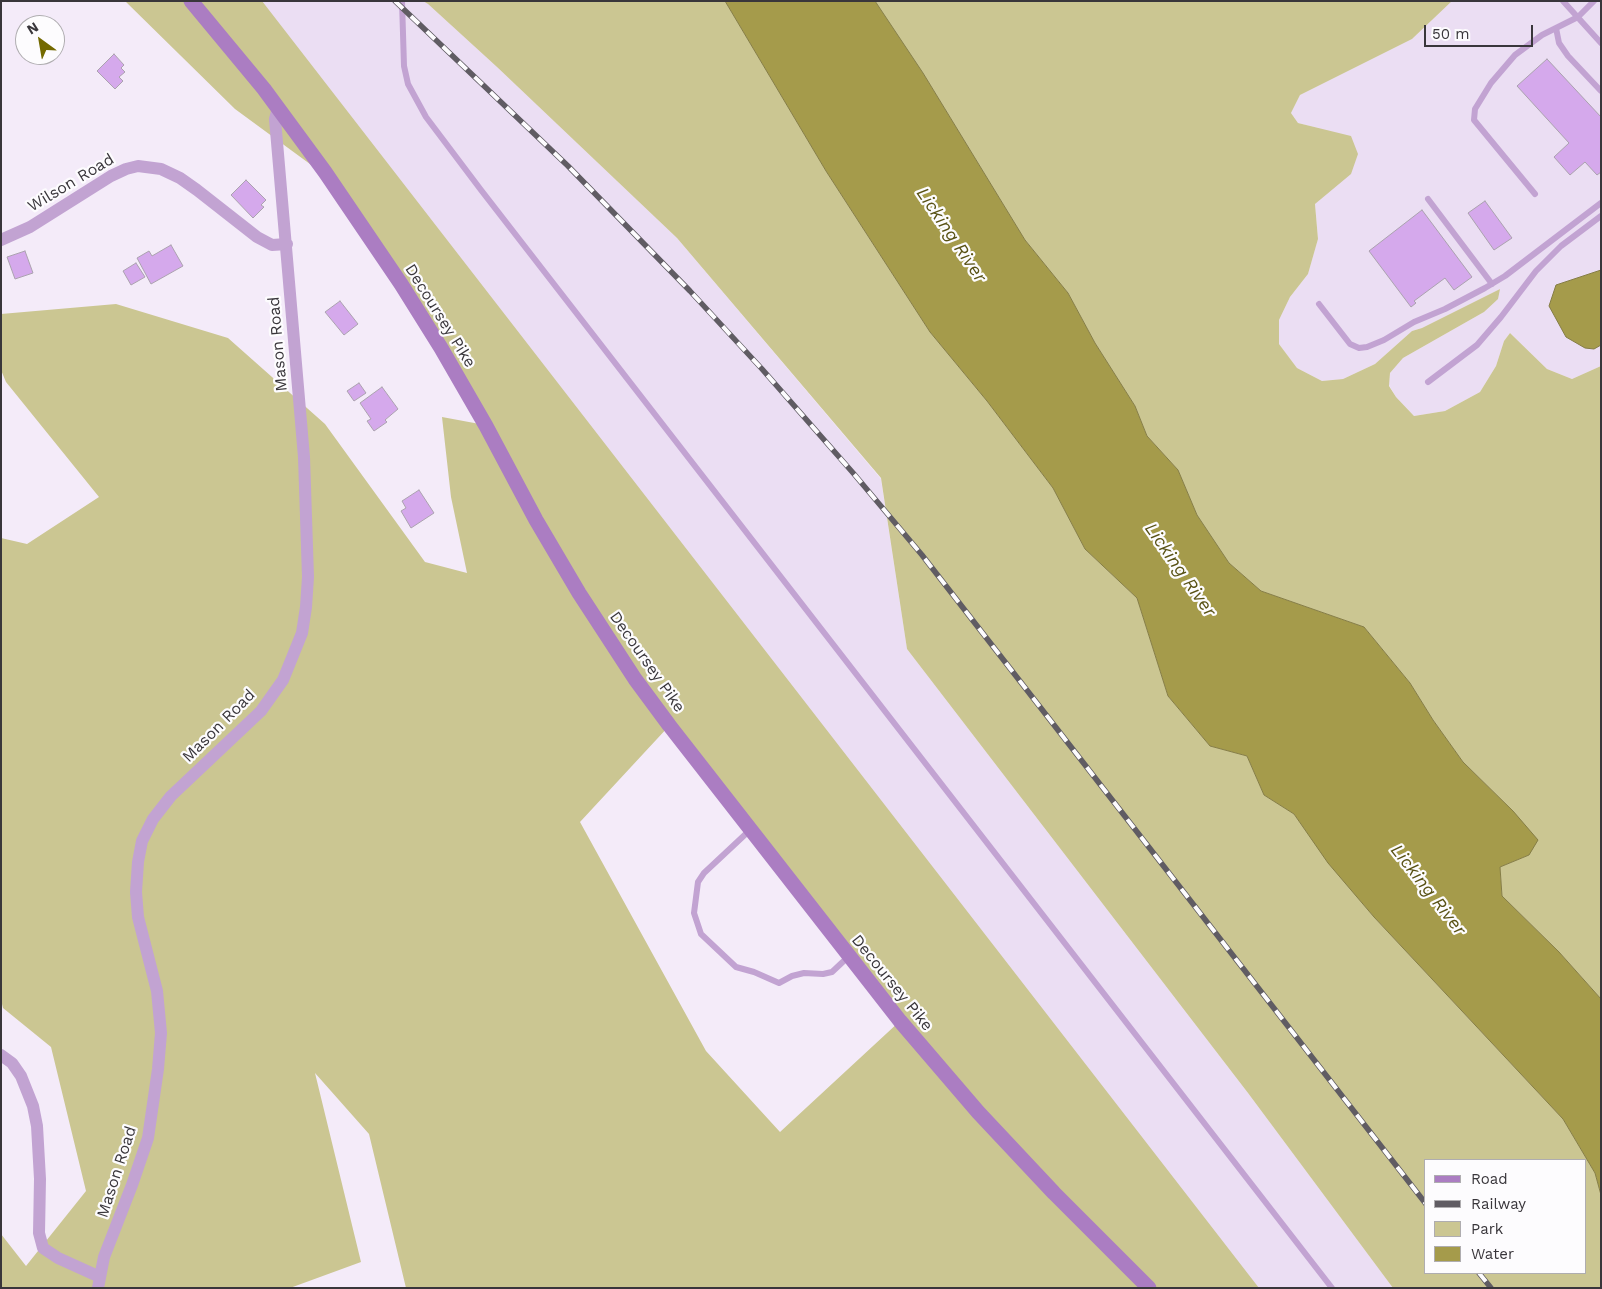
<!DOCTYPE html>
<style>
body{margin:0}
#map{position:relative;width:1602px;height:1289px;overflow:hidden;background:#f4ebf9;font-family:"Work Sans",sans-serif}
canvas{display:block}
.frame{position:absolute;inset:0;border:2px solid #39363b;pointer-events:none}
.legend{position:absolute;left:1424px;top:1159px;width:162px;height:115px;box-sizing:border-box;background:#fdfcfe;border:1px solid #afadb0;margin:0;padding:6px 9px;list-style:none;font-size:15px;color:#39363b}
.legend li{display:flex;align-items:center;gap:10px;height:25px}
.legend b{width:25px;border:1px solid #afadb0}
.north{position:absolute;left:15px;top:15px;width:50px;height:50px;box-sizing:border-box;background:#fdfcfe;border:1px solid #afadb0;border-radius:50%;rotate:328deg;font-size:14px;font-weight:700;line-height:20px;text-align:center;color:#39363b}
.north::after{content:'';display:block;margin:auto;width:18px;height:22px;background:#736900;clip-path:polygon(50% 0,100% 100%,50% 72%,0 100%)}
.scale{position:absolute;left:1424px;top:25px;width:109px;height:22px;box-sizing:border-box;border:2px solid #39363b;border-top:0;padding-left:6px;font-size:15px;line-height:18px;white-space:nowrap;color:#39363b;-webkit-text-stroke:4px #fdfcfe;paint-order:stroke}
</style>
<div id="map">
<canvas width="1602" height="1289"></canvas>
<div class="frame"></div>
<ul class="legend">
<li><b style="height:6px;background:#ab7dc2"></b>Road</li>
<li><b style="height:6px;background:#605c63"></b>Railway</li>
<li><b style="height:14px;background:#cbc692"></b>Park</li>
<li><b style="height:14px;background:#a59b4b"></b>Water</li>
</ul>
<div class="north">N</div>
<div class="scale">50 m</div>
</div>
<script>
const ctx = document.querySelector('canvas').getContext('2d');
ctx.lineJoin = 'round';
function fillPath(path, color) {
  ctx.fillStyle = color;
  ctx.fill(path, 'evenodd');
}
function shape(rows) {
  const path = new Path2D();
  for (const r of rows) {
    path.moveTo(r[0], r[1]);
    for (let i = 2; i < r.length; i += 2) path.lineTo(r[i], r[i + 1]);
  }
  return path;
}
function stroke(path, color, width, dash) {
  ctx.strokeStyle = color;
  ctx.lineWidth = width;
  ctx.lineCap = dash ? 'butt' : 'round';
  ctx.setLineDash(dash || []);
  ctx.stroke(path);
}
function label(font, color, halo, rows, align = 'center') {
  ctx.font = font + ' "Work Sans",sans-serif';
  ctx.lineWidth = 4.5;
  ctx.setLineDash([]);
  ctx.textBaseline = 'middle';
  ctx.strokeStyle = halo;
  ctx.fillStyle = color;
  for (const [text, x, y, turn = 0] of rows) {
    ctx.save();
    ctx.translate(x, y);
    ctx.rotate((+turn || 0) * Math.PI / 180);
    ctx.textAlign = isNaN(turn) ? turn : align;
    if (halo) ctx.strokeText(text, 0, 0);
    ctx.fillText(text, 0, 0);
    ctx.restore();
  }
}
fillPath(shape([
 [192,1,423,1,428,4,497,67,677,238,881,479,907,649,1248,1093,1393,1288,1149,1288],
 [1452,1,1601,1,1601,366,1572,379,1547,369,1510,333,1504,341,1496,366,1480,392,1445,411,1414,416,1396,397,1389,385,1390,373,1403,358,1484,312,1500,289,1422,328,1412,331,1375,364,1343,379,1322,381,1297,368,1279,344,1279,320,1290,297,1308,274,1318,239,1315,204,1330,190,1318,128,1298,123,1291,113,1300,95,1412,39]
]), '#ebdef3');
fillPath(shape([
 [125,1,262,1,1259,1288,406,1288,369,1134,315,1073,361,1262,290,1288,1,1288,1,1234,26,1266,86,1191,51,1047,3,1008,1,1000,1,538,27,544,99,497,6,382,1,370,1,314,116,304,228,338,325,424,425,562,467,573,451,497,442,417,485,425,329,178,235,109],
 [669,726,900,1021,780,1132,706,1051,580,822],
 [423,1,725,1,826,171,930,332,987,401,1053,488,1085,549,1137,598,1168,696,1210,746,1247,756,1264,795,1294,814,1329,863,1374,917,1563,1119,1595,1173,1601,1195,1601,1288,1393,1288,1248,1093,907,649,881,478,677,238,497,67,428,4],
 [1426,1160,1586,1160,1586,1273,1426,1273],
 [875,1,1452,1,1412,39,1300,95,1291,113,1298,123,1351,136,1358,154,1351,174,1315,204,1318,239,1308,274,1290,297,1279,320,1279,344,1297,368,1322,381,1343,379,1375,364,1412,331,1422,328,1500,289,1498,299,1484,312,1403,358,1390,373,1389,386,1396,397,1414,416,1445,411,1480,392,1496,366,1504,341,1510,333,1547,369,1572,379,1601,366,1601,999,1559,952,1502,896,1500,867,1529,855,1513,811,1463,762,1433,720,1410,683,1364,627,1261,591,1229,563,1197,515,1178,470,1147,436,1135,406,1095,343,1068,293,1025,240,923,73]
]), '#cbc692');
const water = shape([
 [725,1,875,1,923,73,1025,240,1068,293,1095,343,1135,406,1147,436,1178,470,1197,515,1229,563,1261,591,1364,627,1410,683,1433,720,1463,762,1513,811,1538,840,1529,855,1500,867,1502,896,1559,952,1601,999,1601,1195,1595,1173,1563,1119,1374,917,1328,863,1294,814,1264,795,1247,756,1210,746,1168,696,1137,598,1085,549,1053,488,987,401,930,332,826,171,725,1],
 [1601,270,1601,345,1594,349,1585,348,1566,337,1549,306,1556,285,1601,270]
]);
fillPath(water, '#a59b4b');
stroke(water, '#857d46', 1);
const building = shape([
 [114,54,124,65,121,68,125,72,119,77,123,81,115,89,97,71,114,54],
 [1547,59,1601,117,1601,172,1597,175,1585,162,1570,175,1554,157,1569,143,1517,86,1547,59],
 [246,180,266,200,261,205,264,207,253,218,231,195,246,180],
 [1485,201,1512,238,1494,250,1468,213,1485,201],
 [1422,210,1472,277,1454,290,1445,278,1414,301,1416,303,1411,307,1369,251,1422,210],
 [171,245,183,266,151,284,137,258,149,251,152,256,171,245],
 [25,251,33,273,15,279,7,257,25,251],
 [136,263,145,277,131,285,123,271,136,263],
 [340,301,358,324,344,335,325,312,340,301],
 [359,383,366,393,354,401,347,391,359,383],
 [382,387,398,409,385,420,387,422,374,431,367,421,371,419,360,403,382,387],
 [419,490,434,513,411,528,401,511,406,508,402,501,419,490]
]);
fillPath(building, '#d5a9ec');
stroke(building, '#aba2af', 1);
stroke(shape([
 [402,1,404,66,408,84,426,117,481,190,1332,1288],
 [1563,1,1601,43],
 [1556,28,1559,43,1568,56,1601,91],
 [1535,194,1474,120,1475,109,1491,83,1515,55,1542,35,1578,17,1594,1],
 [1428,199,1492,284],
 [1319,304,1350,344,1359,348,1367,347,1384,340,1414,322,1445,309,1485,288,1505,276,1601,203],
 [1428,382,1477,345,1501,317,1536,271,1561,246,1601,216],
 [750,830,704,873,698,882,694,913,701,934,736,967,754,972,779,983,792,976,804,973,823,974,832,972,848,957]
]), '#c2a3d2', 6);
stroke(shape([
 [1,240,30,227,111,176,126,169,138,166,161,169,180,178,197,190,257,237,272,245,287,244],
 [1,1055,12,1063,21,1076,33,1106,37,1126,40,1179,39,1233,43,1248,58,1258,100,1277],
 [98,1288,104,1257,132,1185,148,1138,158,1069,161,1033,157,991,138,917,136,892,138,862,142,841,153,819,171,796,261,711,283,680,302,633,306,607,308,577,304,457,275,119,278,108]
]), '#c2a3d2', 12);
stroke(shape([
 [191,1,264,89,325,172,401,284,441,348,486,426,536,520,579,593,635,679,669,725,900,1021,978,1112,1054,1193,1149,1288]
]), '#ab7dc2', 15);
const rail = shape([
 [395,1,568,166,690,291,762,369,854,474,922,555,1426,1204],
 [1479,1273,1491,1288]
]);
stroke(rail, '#605c63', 5.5);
stroke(rail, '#fdfcfe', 4, [11]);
label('16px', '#39363b', '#fdfcfe', [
 ["Wilson Road",71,183,-31],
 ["Decoursey Pike",440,316,58],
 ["Mason Road",278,344,-95],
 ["Decoursey Pike",647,662,55],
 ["Mason Road",219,726,-45],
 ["Decoursey Pike",892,983,51],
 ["Mason Road",117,1172,-72]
]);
label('italic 18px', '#595215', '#fdfcfe', [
 ["Licking River",951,235,56],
 ["Licking River",1180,570,55],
 ["Licking River",1428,890,52]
]);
</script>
